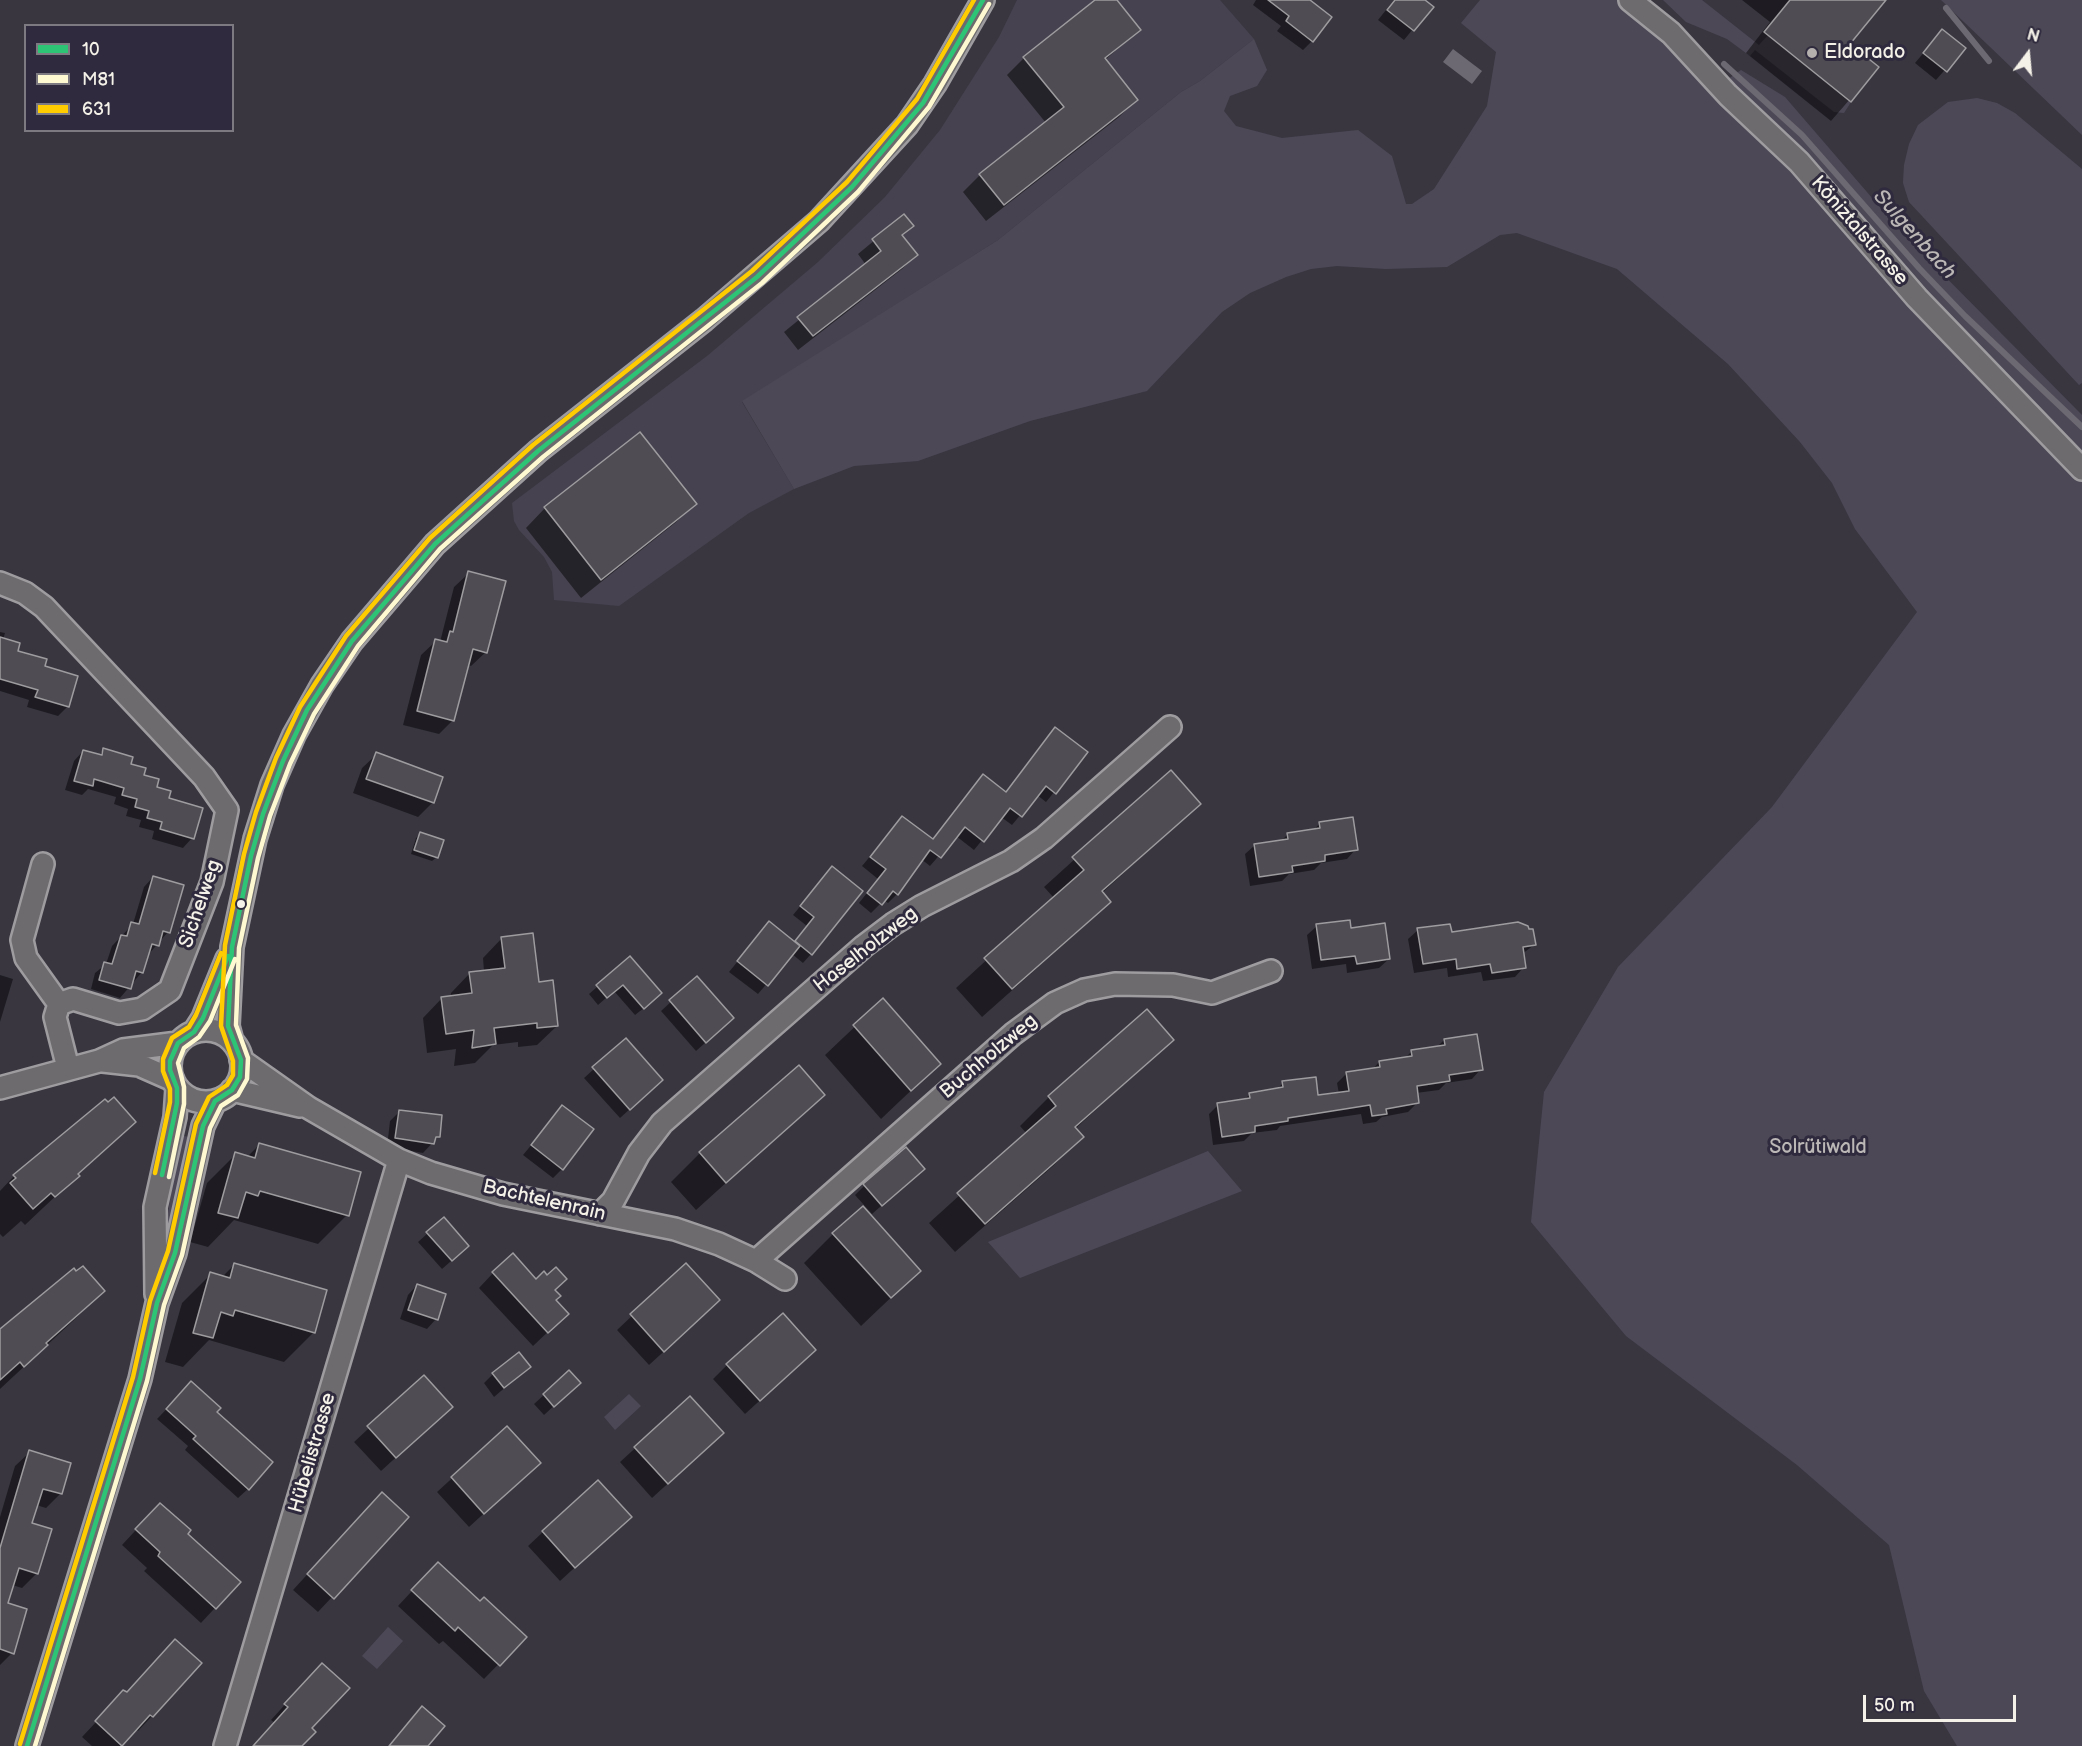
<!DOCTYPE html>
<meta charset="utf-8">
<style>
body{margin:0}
#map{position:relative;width:2082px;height:1746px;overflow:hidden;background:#393640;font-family:"Balsamiq Sans",sans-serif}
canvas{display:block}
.legend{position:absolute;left:24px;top:24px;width:210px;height:108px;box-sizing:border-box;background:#2f2a3d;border:2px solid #7e7a81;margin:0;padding:8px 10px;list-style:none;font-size:18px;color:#f4f1e8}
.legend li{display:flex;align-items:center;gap:12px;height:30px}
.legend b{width:30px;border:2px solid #7e7a81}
.north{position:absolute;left:1998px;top:24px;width:60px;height:60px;-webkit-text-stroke:4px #2f2a3d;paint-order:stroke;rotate:16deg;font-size:16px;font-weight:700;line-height:24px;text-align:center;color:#f4f1e8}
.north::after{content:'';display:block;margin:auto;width:21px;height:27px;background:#f4f1e8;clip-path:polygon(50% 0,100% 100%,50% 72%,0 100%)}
.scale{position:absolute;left:1863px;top:1695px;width:153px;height:27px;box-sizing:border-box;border:3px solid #f4f1e8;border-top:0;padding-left:8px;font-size:18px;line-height:21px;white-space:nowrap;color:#f4f1e8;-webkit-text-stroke:4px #2f2a3d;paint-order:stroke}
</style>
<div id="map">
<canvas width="2082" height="1746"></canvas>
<ul class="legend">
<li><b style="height:8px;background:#2dc476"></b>10</li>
<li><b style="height:8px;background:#fff9d1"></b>M81</li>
<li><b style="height:8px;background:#fc0"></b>631</li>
</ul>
<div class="north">N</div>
<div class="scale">50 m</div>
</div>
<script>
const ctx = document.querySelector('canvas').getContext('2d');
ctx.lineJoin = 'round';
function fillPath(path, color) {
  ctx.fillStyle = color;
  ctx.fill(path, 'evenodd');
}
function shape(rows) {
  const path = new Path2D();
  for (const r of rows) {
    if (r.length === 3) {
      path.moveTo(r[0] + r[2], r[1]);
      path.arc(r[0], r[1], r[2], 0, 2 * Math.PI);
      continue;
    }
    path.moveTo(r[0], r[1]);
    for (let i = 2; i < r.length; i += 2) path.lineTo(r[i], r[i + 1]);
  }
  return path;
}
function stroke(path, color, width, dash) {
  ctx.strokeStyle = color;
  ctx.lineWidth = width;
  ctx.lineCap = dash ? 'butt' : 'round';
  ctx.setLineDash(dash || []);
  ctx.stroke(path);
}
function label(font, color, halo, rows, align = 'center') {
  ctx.font = font + ' "Balsamiq Sans",sans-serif';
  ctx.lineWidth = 6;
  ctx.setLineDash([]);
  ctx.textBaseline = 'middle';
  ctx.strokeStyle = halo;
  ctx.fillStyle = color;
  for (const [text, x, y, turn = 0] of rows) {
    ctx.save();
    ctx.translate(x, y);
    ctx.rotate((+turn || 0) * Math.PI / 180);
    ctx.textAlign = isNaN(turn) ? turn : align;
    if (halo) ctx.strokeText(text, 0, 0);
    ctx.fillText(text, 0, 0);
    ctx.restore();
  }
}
fillPath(shape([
 [1017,0,1220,0,1254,39,1200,81,1181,92,998,240,742,402,794,489,749,513,619,606,554,600,552,572,544,557,519,530,514,521,512,503,707,356,818,262,885,197,940,130,999,37]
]), '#46424f');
fillPath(shape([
 [1480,0,1618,0,1721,84,1741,70,1785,97,1904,235,2082,415,2082,1746,1957,1746,1924,1691,1889,1545,1797,1465,1626,1336,1531,1222,1544,1092,1618,967,1772,807,1917,612,1855,529,1832,483,1800,442,1728,364,1617,269,1517,233,1500,235,1447,267,1386,269,1337,266,1311,269,1286,277,1250,293,1222,312,1147,391,1030,421,918,461,854,466,794,489,742,401,998,240,1181,92,1200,81,1254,39,1267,70,1257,86,1230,96,1224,111,1236,126,1282,138,1358,130,1392,156,1406,204,1412,204,1434,189,1487,106,1496,52,1461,23],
 [1663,0,1702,0,1759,45,1768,35,1851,102,1844,113,1834,112,1755,50,1750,56,1727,39,1686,22],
 [1941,0,2082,0,2082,135],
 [1977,98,1997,103,2015,113,2082,169,2082,383,2079,385,1909,202,1903,183,1904,165,1909,144,1918,125,1948,102],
 [180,1135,193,1138,170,1246,163,1246],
 [1208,1151,1242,1191,1020,1278,988,1242],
 [629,1394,641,1406,615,1430,604,1417],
 [388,1627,403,1641,377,1669,362,1656]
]), '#4d4856');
fillPath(shape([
 [1453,49,1482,71,1472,84,1443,62]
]), '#6d6972');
fillPath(shape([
 [1098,0,1115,0,1139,30,1105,60,1136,100,1119,117,986,221,963,192,980,175,1046,123,1007,75,1024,58],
 [1256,0,1308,0,1312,41,1303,50,1277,31,1281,26,1253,5],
 [1394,0,1422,0,1431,7,1404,40,1378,20],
 [1742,0,1884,0,1848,44,1877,68,1831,121,1746,53,1770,22],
 [1942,31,1964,48,1936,80,1915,63],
 [904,216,912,226,901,236,916,255,902,269,798,350,784,332,866,265,858,254],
 [695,504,675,523,581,598,526,528,545,508],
 [469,573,486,652,471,666,467,665,453,720,439,734,403,725,421,655,436,641,440,642,454,587],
 [0,632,5,633,3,640,16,652,43,667,76,677,67,707,58,716,27,707,29,700,0,691],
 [1046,738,1086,753,1046,802,1037,795,1012,825,1001,817,974,850,956,836,930,866,921,859,897,894,888,903,884,900,871,913,859,903,878,879,862,866,902,818,932,840,983,776,1005,793],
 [104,750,129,765,167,799,192,838,183,848,152,839,154,831,139,827,141,820,126,816,128,809,114,804,116,797,88,789,82,795,65,790,74,761,83,751,98,756],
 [377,754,441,778,432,803,418,817,353,793,362,768],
 [1171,772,1199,804,1102,893,1109,902,1080,930,982,1017,956,988,1054,898,1044,887],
 [1320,823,1356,849,1347,859,1321,863,1314,870,1289,874,1282,881,1250,886,1245,854,1255,845,1281,841,1288,834,1313,831],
 [420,834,437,857,432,861,411,854,416,838],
 [832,868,811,954,803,963,792,954,758,994,729,972,769,923,794,943,807,926,793,915],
 [153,877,168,932,148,955,142,972,120,998,91,989,95,973,106,964,112,946,133,924,144,887],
 [1317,926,1389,959,1379,968,1347,973,1346,964,1312,969,1307,935],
 [1418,930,1450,934,1534,945,1522,954,1524,967,1515,977,1483,981,1481,972,1448,977,1447,968,1414,973,1408,939],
 [502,938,538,984,557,1026,537,1045,518,1047,518,1042,493,1045,475,1063,454,1066,456,1049,427,1053,423,1018,442,998,451,997,451,993,470,973,484,972,483,958],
 [630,958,653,1001,635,1015,614,991,598,1005,589,994],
 [0,975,13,979,0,1022],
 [697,978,723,1027,696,1051,661,1011],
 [883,1000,939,1064,881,1119,825,1055],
 [1147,1011,1172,1040,1075,1129,1082,1137,1053,1166,955,1252,929,1223,1027,1134,1020,1126,1049,1097],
 [626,1040,652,1089,620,1118,584,1078],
 [1444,1040,1481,1069,1472,1079,1446,1083,1439,1090,1416,1093,1418,1102,1408,1112,1382,1117,1376,1122,1363,1124,1361,1114,1280,1126,1277,1130,1252,1133,1244,1141,1213,1145,1209,1114,1218,1105,1243,1101,1250,1094,1276,1090,1283,1083,1317,1097,1339,1094,1337,1083,1347,1073,1372,1070,1379,1062,1405,1058,1412,1051,1437,1047],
 [823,1095,696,1210,671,1182,700,1153],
 [563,1107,562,1169,553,1178,523,1155],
 [400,1111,438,1137,423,1153,387,1147,390,1121],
 [134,1122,25,1225,21,1221,3,1237,0,1234,0,1191,14,1176],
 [259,1145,347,1215,318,1244,234,1220,208,1247,190,1242,207,1183,236,1154,247,1157],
 [913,1178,872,1214,855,1195,864,1186],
 [428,1233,458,1255,442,1269,418,1242],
 [833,1234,919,1271,861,1326,804,1263],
 [234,1265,313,1333,284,1362,209,1340,183,1367,165,1362,182,1303,211,1274,222,1277],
 [686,1265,704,1315,649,1365,617,1330],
 [493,1273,536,1281,554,1290,552,1328,533,1346,479,1288],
 [417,1285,436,1319,427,1329,400,1319,408,1295],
 [103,1291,74,1320,0,1389,0,1331],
 [800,1364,745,1414,713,1379,727,1365],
 [529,1367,494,1397,484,1383,493,1374],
 [569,1372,569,1392,544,1415,534,1404],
 [424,1377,436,1421,381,1471,354,1442],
 [182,1393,215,1412,248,1489,238,1498,185,1450,188,1446,157,1419],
 [690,1398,708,1447,652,1498,620,1462],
 [507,1428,524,1477,469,1527,437,1492],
 [30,1452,69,1464,60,1494,46,1508,36,1505,30,1524,37,1573,22,1588,12,1585,6,1604,12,1653,0,1665,0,1517,15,1466],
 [367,1509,407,1517,318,1612,293,1590],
 [146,1519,186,1534,239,1582,201,1623,144,1571,147,1568,122,1545],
 [615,1531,560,1581,528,1546,543,1532],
 [424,1578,525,1637,484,1679,443,1641,439,1644,398,1606],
 [308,1679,310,1729,300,1746,253,1746,275,1723,271,1720],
 [124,1692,152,1716,138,1731,136,1729,120,1746,92,1746,82,1737]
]), '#0007');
stroke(shape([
 [1946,8,1989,61],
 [1724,64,1802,135,1919,268,1965,316,2082,427]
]), '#6d6972', 6);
const building = shape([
 [1095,0,1117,0,1141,30,1105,58,1138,100,1004,205,979,174,1064,107,1023,57,1095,0],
 [1268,0,1310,0,1332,17,1313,42,1286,21,1289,16,1268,0],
 [1395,0,1425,0,1434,7,1414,31,1387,10,1395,0],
 [1790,0,1886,0,1850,44,1879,67,1851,102,1764,32,1790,0],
 [1942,29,1966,48,1947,72,1923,53,1942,29],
 [904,214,914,226,902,235,918,255,813,336,797,317,881,251,872,239,904,214],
 [640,432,697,504,601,580,544,507,640,432],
 [468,571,506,581,487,653,473,649,454,721,417,711,435,639,447,642,450,631,453,632,468,571],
 [0,637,20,643,18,651,47,659,45,666,78,676,69,707,35,697,38,690,0,679,0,637],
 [1055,727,1088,752,1056,794,1046,786,1022,817,1010,808,984,842,965,827,941,858,930,850,898,895,893,891,882,905,867,893,886,869,870,857,902,816,933,839,983,774,1006,792,1055,727],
 [103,748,133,757,131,764,146,768,144,775,159,779,157,787,171,791,169,798,203,808,194,839,160,829,162,822,147,818,149,811,135,807,137,799,122,795,124,788,94,779,93,786,74,781,83,750,102,755,103,748],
 [376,752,443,777,434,803,366,779,376,752],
 [1171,770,1201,804,1102,891,1111,902,1012,989,984,958,1084,870,1072,857,1171,770],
 [1353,817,1358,850,1325,855,1325,861,1292,866,1293,872,1259,877,1254,844,1288,839,1287,833,1320,828,1319,822,1353,817],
 [420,832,444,840,438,858,414,850,420,832],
 [832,866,863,891,812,955,795,941,814,917,800,906,832,866],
 [153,876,184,885,170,933,163,931,159,946,152,944,143,973,136,971,131,989,99,980,104,962,112,964,121,935,127,936,131,922,139,924,153,876],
 [1350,920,1351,928,1385,923,1390,959,1357,964,1355,956,1321,960,1316,924,1350,920],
 [769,921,800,946,768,986,737,961,769,921],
 [1518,922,1528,926,1529,929,1533,929,1536,945,1523,947,1526,968,1492,973,1490,964,1457,969,1456,959,1423,964,1417,928,1450,924,1452,932,1518,922],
 [533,933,539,982,553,980,558,1026,537,1028,537,1023,494,1028,496,1044,472,1048,474,1030,446,1034,441,997,472,993,469,972,505,968,501,937,533,933],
 [630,956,662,993,644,1009,623,985,607,998,596,985,630,956],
 [697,976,734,1018,706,1043,669,1000,697,976],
 [883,998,941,1064,911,1091,853,1025,883,998],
 [1147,1009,1174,1040,1075,1127,1084,1137,985,1224,957,1193,1056,1106,1048,1096,1147,1009],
 [1477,1034,1483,1070,1449,1075,1450,1081,1417,1086,1419,1103,1386,1109,1387,1114,1372,1116,1370,1105,1288,1118,1288,1121,1255,1126,1255,1132,1222,1137,1217,1103,1250,1098,1249,1093,1283,1087,1282,1081,1316,1077,1318,1095,1349,1091,1346,1072,1380,1067,1379,1061,1412,1056,1411,1050,1445,1045,1444,1039,1477,1034],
 [626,1038,663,1080,630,1110,592,1067,626,1038],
 [799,1065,825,1095,726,1183,699,1152,799,1065],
 [114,1097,136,1122,78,1174,80,1176,55,1197,51,1193,33,1209,10,1183,16,1178,13,1175,105,1099,108,1102,114,1097],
 [562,1105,594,1129,563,1170,531,1145,562,1105],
 [399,1110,442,1115,440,1137,436,1137,434,1144,395,1138,399,1110],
 [259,1143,361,1172,349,1216,260,1191,258,1196,246,1192,238,1218,218,1213,235,1152,255,1158,259,1143],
 [906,1147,925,1169,882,1206,863,1184,906,1147],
 [863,1206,921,1271,891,1298,832,1233,863,1206],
 [444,1217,469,1246,452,1261,426,1232,444,1217],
 [513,1253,536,1279,544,1271,547,1275,556,1267,567,1279,555,1290,561,1296,556,1300,569,1314,548,1333,492,1272,513,1253],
 [234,1263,327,1290,315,1333,235,1310,233,1316,221,1312,213,1338,193,1333,210,1272,230,1278,234,1263],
 [686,1263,720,1300,664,1352,630,1314,686,1263],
 [83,1266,105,1291,46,1343,48,1345,24,1367,20,1362,0,1380,0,1329,74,1268,76,1271,83,1266],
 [417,1284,446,1294,438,1320,408,1310,417,1284],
 [783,1313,816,1350,760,1401,726,1364,783,1313],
 [519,1352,531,1367,504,1388,492,1373,519,1352],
 [569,1370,581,1383,554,1407,543,1394,569,1370],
 [424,1375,453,1407,396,1458,367,1426,424,1375],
 [191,1381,221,1408,217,1412,273,1462,249,1490,193,1439,196,1436,166,1409,191,1381],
 [690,1396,724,1433,668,1484,634,1447,690,1396],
 [507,1426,541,1463,484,1514,451,1477,507,1426],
 [29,1450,71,1463,62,1494,43,1489,32,1523,52,1529,38,1574,19,1568,8,1603,27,1609,14,1654,0,1649,0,1548,29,1450],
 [598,1480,632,1517,575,1568,542,1531,598,1480],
 [382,1492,409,1517,334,1599,307,1574,382,1492],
 [160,1503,191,1530,188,1534,241,1582,216,1609,158,1556,160,1552,135,1529,160,1503],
 [438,1562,480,1601,484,1597,527,1637,500,1666,458,1627,455,1631,411,1590,438,1562],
 [175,1639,202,1663,153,1717,150,1715,122,1746,95,1721,123,1690,127,1692,175,1639],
 [322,1663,350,1688,312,1728,316,1732,302,1746,253,1746,288,1707,284,1704,322,1663],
 [422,1706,445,1726,428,1746,389,1746,422,1706]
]);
fillPath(building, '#4f4d53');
stroke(building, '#9e9c9f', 1.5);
const minor = shape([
 [1630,0,1671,33,1728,95,1799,162,1917,298,2082,469],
 [0,583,25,593,44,607,204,777,227,810,212,882,170,990,142,1009,119,1013,73,999,59,1004],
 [43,864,22,940,26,958,59,1004],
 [59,1004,55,1017,68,1068],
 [206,1066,36],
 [194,1032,203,1018,227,959],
 [232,1041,228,1026,232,947,255,839,272,785,294,735,322,685,352,641,435,544,538,451,704,320,819,221,907,125,935,84,983,0],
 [241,1060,309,1108,399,1160,431,1173,503,1194,675,1229,719,1244,756,1261,785,1279],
 [103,1061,139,1065,173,1080],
 [0,1088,99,1061,123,1050,178,1043],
 [232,1090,300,1106],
 [600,1214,613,1201,639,1153,662,1123,864,946,893,924,922,906,1011,861,1044,838,1170,727],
 [756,1261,1013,1034,1055,1003,1084,990,1115,984,1173,985,1212,993,1271,971],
 [156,1294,155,1207,175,1117,177,1088],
 [27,1746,140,1379,157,1303,175,1253,203,1126,215,1101],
 [225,1746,399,1160]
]);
stroke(minor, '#9e9c9f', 26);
stroke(minor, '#6d6b6d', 21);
stroke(shape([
 [162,1175,177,1103,177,1088,170,1070,170,1061,178,1043,194,1032,203,1018,228,956],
 [27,1746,140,1379,157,1303,175,1253,203,1126,215,1101,232,1090,240,1077,241,1060,228,1026,232,947,251,856,263,814,283,761,307,710,352,641,435,544,538,451,757,277,852,187,923,103,983,0]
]), '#2dc476', 4.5);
stroke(shape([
 [169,1177,184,1104,184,1087,178,1063,184,1048,199,1037,210,1021,235,959],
 [35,1746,147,1381,164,1305,182,1255,210,1128,221,1106,238,1095,247,1079,248,1058,236,1025,239,948,258,858,270,816,290,764,314,714,358,646,440,549,543,457,762,283,858,192,929,107,989,4]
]), '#fff9d1', 4.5);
stroke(shape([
 [155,1173,170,1102,170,1089,163,1071,163,1059,172,1038,189,1027,196,1015,221,953],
 [20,1744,133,1377,150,1301,168,1251,196,1124,209,1097,227,1085,233,1075,233,1061,221,1026,225,945,244,854,256,812,276,758,300,707,346,636,430,538,533,445,752,271,847,182,917,99,974,0]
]), '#fc0', 4.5);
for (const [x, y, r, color] of [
 [1812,53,6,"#b3b0ad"],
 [241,904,5,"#f4f1e8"]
]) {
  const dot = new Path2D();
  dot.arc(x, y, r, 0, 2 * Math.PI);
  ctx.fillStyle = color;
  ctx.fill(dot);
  stroke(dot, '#2f2a3d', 2);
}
label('20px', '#f4f1e8', '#2f2a3d', [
 ["Eldorado",1824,53]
], 'left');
label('20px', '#f4f1e8', '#2f2a3d', [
 ["Köniztalstrasse",1859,231,49],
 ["Sichelweg",201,904,-71],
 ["Haselholzweg",866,950,-38],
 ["Buchholzweg",989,1057,-40],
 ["Bachtelenrain",544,1201,13],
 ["Hübelistrasse",313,1453,-74]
]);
label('20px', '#bbb7b6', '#2f2a3d', [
 ["Solrütiwald",1818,1148]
]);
label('italic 21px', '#bab6b5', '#2f2a3d', [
 ["Sulgenbach",1914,235,48]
]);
</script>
